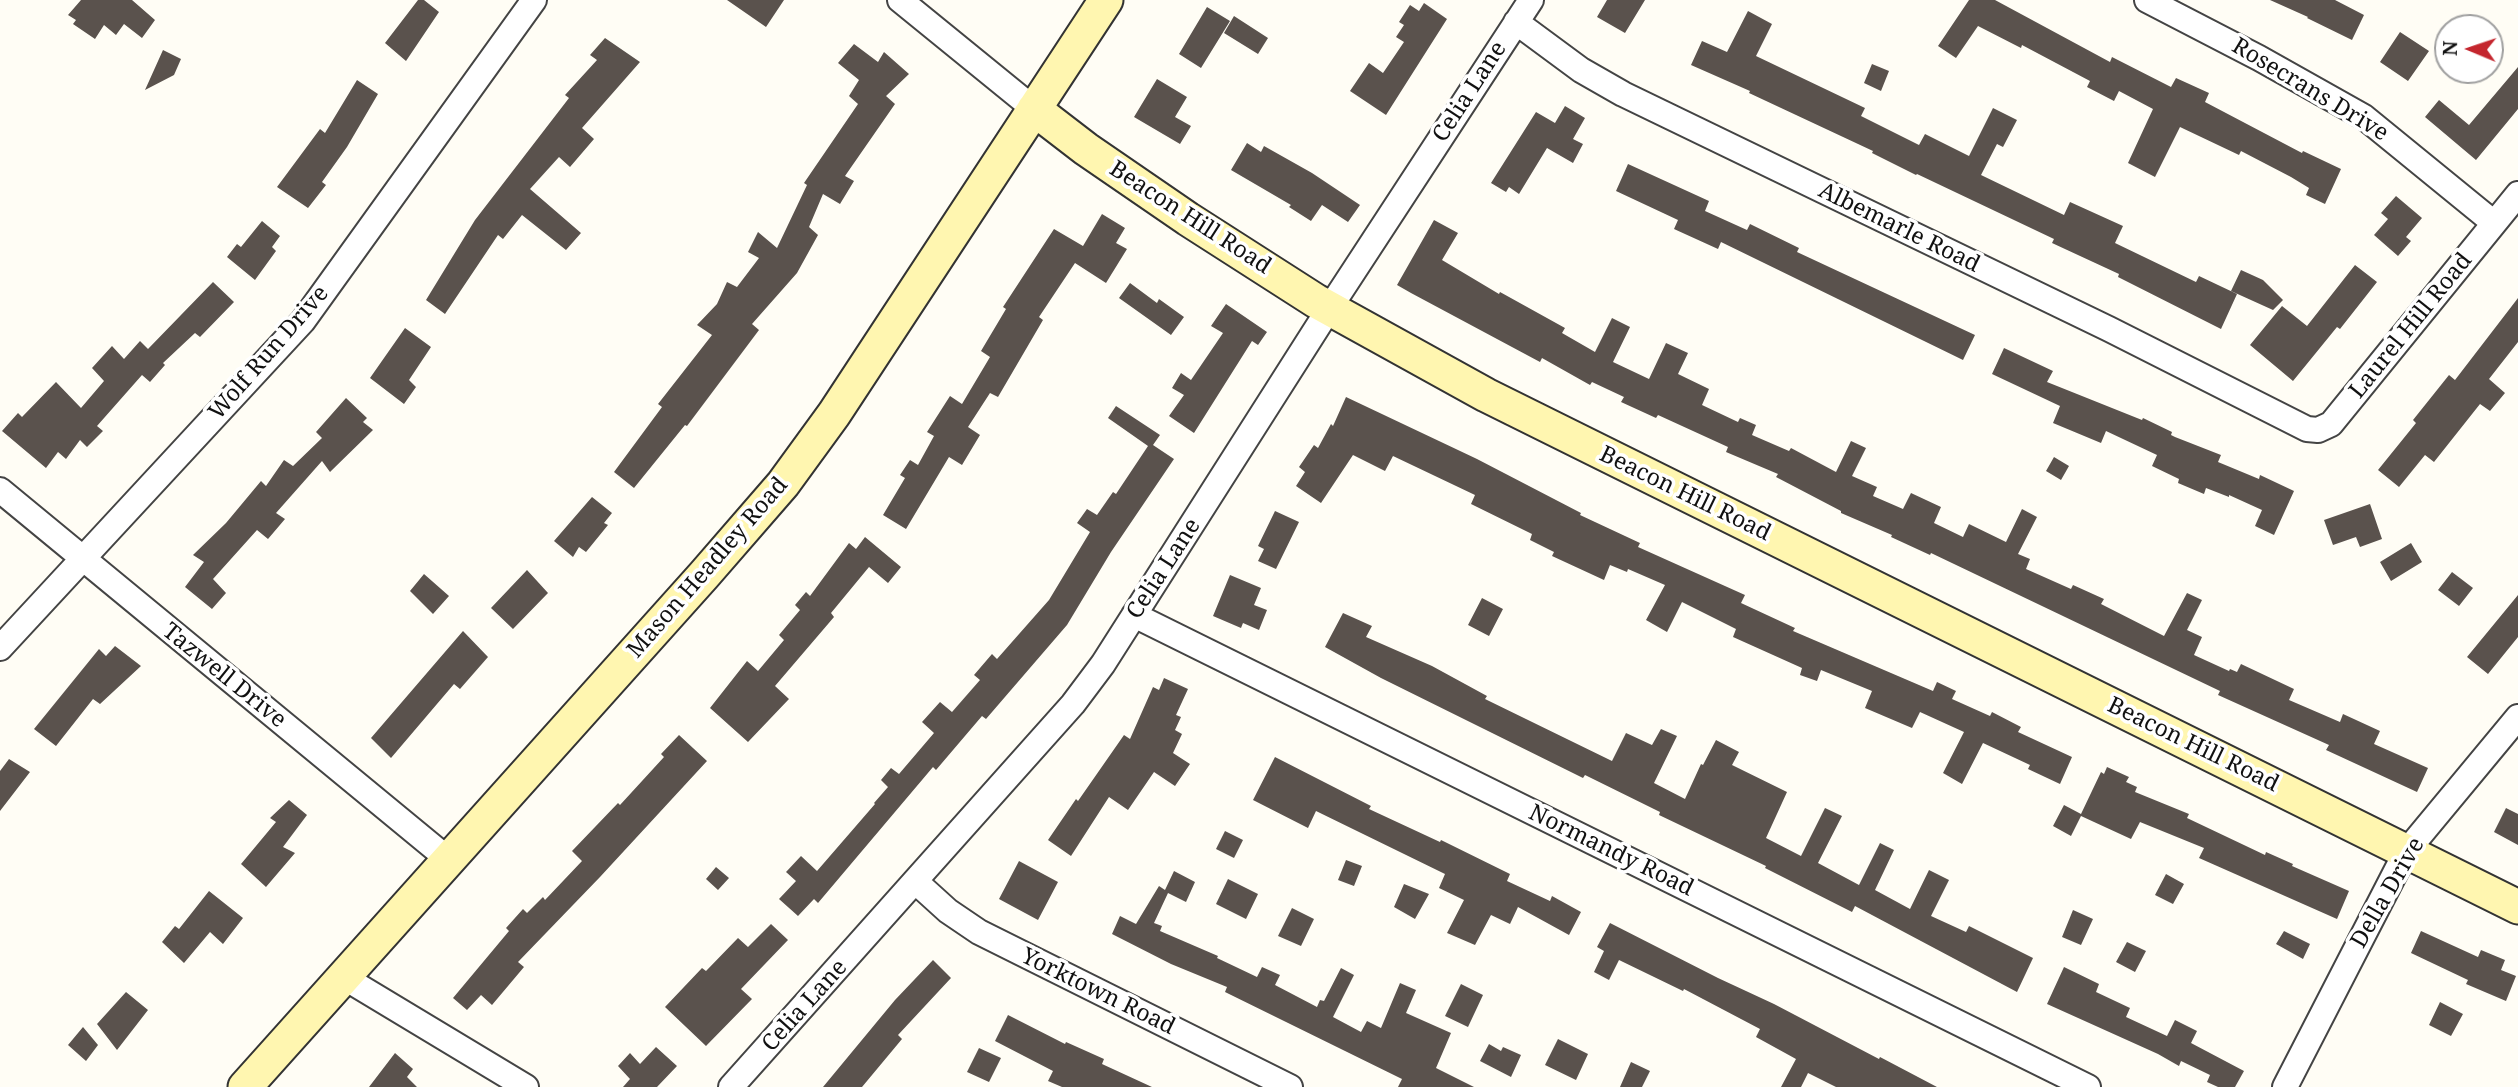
<!DOCTYPE html>
<style>
body{margin:0}
#map{position:relative;width:2518px;height:1087px;overflow:hidden;background:#fffdf5;font-family:"Noto Serif",serif}
canvas{display:block}
.north{position:absolute;left:2434px;top:14px;width:70px;height:70px;box-sizing:border-box;background:#fff;border:2px solid #a0a0a0;border-radius:50%;rotate:272deg;font-size:19px;font-weight:700;line-height:28px;text-align:center;color:#111}
.north::after{content:'';display:block;margin:auto;width:24px;height:32px;background:#c4262e;clip-path:polygon(50% 0,100% 100%,50% 72%,0 100%)}
</style>
<div id="map">
<canvas width="2518" height="1087"></canvas>
<div class="north">N</div>
</div>
<script>
const ctx = document.querySelector('canvas').getContext('2d');
ctx.lineJoin = 'round';
function fillPath(path, color) {
  ctx.fillStyle = color;
  ctx.fill(path, 'evenodd');
}
function shape(rows) {
  const path = new Path2D();
  for (const r of rows) {
    path.moveTo(r[0], r[1]);
    for (let i = 2; i < r.length; i += 2) path.lineTo(r[i], r[i + 1]);
  }
  return path;
}
function stroke(path, color, width, dash) {
  ctx.strokeStyle = color;
  ctx.lineWidth = width;
  ctx.lineCap = dash ? 'butt' : 'round';
  ctx.setLineDash(dash || []);
  ctx.stroke(path);
}
function label(font, color, halo, rows, align = 'center') {
  ctx.font = font + ' "Noto Serif",serif';
  ctx.lineWidth = 7;
  ctx.setLineDash([]);
  ctx.textBaseline = 'middle';
  ctx.strokeStyle = halo;
  ctx.fillStyle = color;
  for (const [text, x, y, turn = 0] of rows) {
    ctx.save();
    ctx.translate(x, y);
    ctx.rotate((+turn || 0) * Math.PI / 180);
    ctx.textAlign = isNaN(turn) ? turn : align;
    if (halo) ctx.strokeText(text, 0, 0);
    ctx.fillText(text, 0, 0);
    ctx.restore();
  }
}
fillPath(shape([
 [81,0,132,0,155,20,142,38,124,24,116,35,104,25,95,39,73,24,76,20,68,15],
 [418,0,424,0,439,12,406,61,385,43],
 [727,0,784,0,766,27],
 [1607,0,1645,0,1625,33,1597,17],
 [1969,0,1995,0,2110,62,2112,57,2171,87,2176,78,2209,93,2205,102,2302,153,2303,151,2341,169,2325,204,2306,195,2309,188,2291,177,2241,151,2239,155,2180,127,2155,177,2128,163,2153,109,2119,91,2114,101,2087,87,2090,81,2022,45,2021,48,1978,26,1956,58,1938,46],
 [2270,0,2335,0,2364,15,2352,40,2307,18,2308,17],
 [1424,3,1447,19,1386,115,1350,91,1369,63,1383,73,1404,42,1396,37,1404,25,1399,22,1410,5,1419,11],
 [1207,7,1230,21,1201,68,1179,54],
 [1748,11,1772,24,1756,56,1865,108,1861,116,1919,145,1925,134,1969,156,1993,108,2017,120,2003,147,1997,144,1981,175,2064,215,2070,202,2123,226,2115,243,2196,282,2199,276,2237,294,2221,329,2118,277,2119,274,2052,243,2054,239,1917,174,1916,175,1872,153,1873,151,1749,93,1750,91,1691,65,1702,41,1727,52],
 [1234,16,1268,38,1258,54,1224,33],
 [2400,32,2429,51,2408,81,2380,62],
 [605,38,640,62,582,128,594,139,570,167,559,157,530,189,581,233,566,250,522,215,503,239,498,235,445,314,426,300,475,220,569,98,565,95,597,60,590,55],
 [854,44,878,62,884,52,909,74,886,96,895,104,845,176,854,181,840,204,823,194,809,227,818,235,797,273,752,324,759,330,687,426,685,425,634,488,614,472,662,407,658,404,712,335,697,325,717,304,727,282,737,287,759,258,748,252,758,232,777,248,807,185,804,183,858,104,849,96,859,80,838,63],
 [163,50,181,59,174,75,145,90],
 [1872,64,1889,71,1881,91,1864,83],
 [2518,67,2518,109,2476,160,2425,117,2439,100,2469,125],
 [1157,79,1187,97,1175,117,1191,126,1180,144,1134,117],
 [357,80,378,94,347,147,322,182,326,185,308,208,277,187,320,129,325,133],
 [1565,106,1585,118,1573,139,1583,144,1573,163,1547,148,1519,194,1509,187,1506,192,1491,183,1536,112,1555,123],
 [1247,143,1261,152,1264,146,1312,173,1360,205,1348,222,1322,205,1311,221,1289,207,1291,205,1231,170],
 [1628,164,1709,201,1705,211,1747,230,1750,224,1799,248,1797,252,1975,335,1963,360,1721,242,1718,249,1674,229,1678,220,1616,191],
 [2396,196,2422,218,2406,237,2411,241,2398,256,2374,235,2388,219,2381,213],
 [1102,214,1125,228,1116,243,1127,249,1106,283,1075,263,1039,317,1043,320,998,397,990,393,968,427,980,435,962,465,949,457,906,529,883,515,905,478,900,475,910,460,918,465,934,436,927,432,950,396,962,404,990,357,981,351,1006,309,1003,307,1054,229,1083,246],
 [1434,220,1458,233,1442,260,1499,294,1500,292,1565,328,1562,333,1595,352,1612,318,1630,327,1613,362,1649,379,1666,343,1688,353,1678,374,1709,389,1702,405,1738,422,1740,418,1756,425,1752,435,1789,451,1791,448,1836,472,1851,441,1866,448,1852,476,1877,487,1873,496,1903,509,1911,493,1941,507,1934,523,1963,537,1969,524,2006,542,2022,509,2037,517,2018,554,2030,559,2026,569,2071,589,2073,585,2104,599,2101,604,2164,636,2187,593,2202,600,2187,630,2202,637,2194,655,2229,671,2230,669,2237,672,2241,664,2294,689,2289,700,2340,722,2343,714,2380,731,2374,744,2428,768,2417,792,2326,750,2329,745,2218,695,2220,691,1931,553,1930,555,1891,537,1892,535,1841,513,1841,511,1776,477,1778,474,1726,452,1728,447,1658,415,1656,418,1621,402,1624,397,1592,382,1590,385,1542,358,1540,362,1411,293,1397,285],
 [262,221,280,236,272,247,276,251,255,280,227,257,237,244,241,247],
 [2355,265,2377,282,2340,329,2337,327,2293,381,2250,345,2282,306,2307,326],
 [2241,270,2263,280,2283,300,2273,310,2231,291],
 [213,282,234,302,200,337,195,333,163,363,165,365,150,382,142,375,97,426,103,431,87,447,80,440,66,459,58,452,46,468,2,431,18,413,22,417,56,382,81,408,104,381,92,368,112,346,124,359,140,341,148,349],
 [1130,283,1157,303,1159,299,1184,317,1171,335,1119,298],
 [2518,298,2518,342,2489,379,2505,393,2490,411,2480,404,2434,462,2425,455,2399,487,2378,470,2416,423,2413,420,2449,375,2455,380],
 [1226,304,1267,332,1258,345,1252,341,1194,433,1169,416,1184,395,1172,388,1181,373,1191,380,1223,333,1211,326],
 [405,328,431,347,409,380,416,387,404,404,370,378],
 [2004,348,2053,371,2047,382,2142,420,2143,418,2172,432,2171,435,2175,437,2221,455,2218,462,2259,479,2260,475,2294,491,2274,535,2255,526,2262,510,2229,495,2229,497,2206,488,2204,494,2178,483,2179,479,2152,466,2157,455,2106,431,2101,443,2053,423,2060,406,1992,374],
 [1346,397,1477,459,1581,513,1580,515,1640,543,1638,547,1745,595,1741,603,1795,628,1793,631,1933,691,1937,682,1956,691,1952,699,1990,716,1992,712,2021,727,2018,732,2072,757,2060,784,2028,769,2030,765,1983,743,1962,784,1943,773,1964,732,1920,712,1912,728,1865,708,1872,691,1821,670,1817,681,1800,675,1802,668,1733,637,1736,629,1682,602,1667,632,1646,620,1665,585,1628,569,1627,572,1610,565,1604,580,1552,556,1554,552,1530,540,1532,534,1471,504,1475,495,1393,456,1385,471,1353,455,1321,503,1296,486,1305,472,1299,467,1314,445,1318,448,1331,424,1333,426],
 [346,398,367,418,363,422,373,430,330,472,322,461,276,513,285,519,268,539,257,530,213,579,226,593,212,609,185,587,204,562,193,555,226,523,261,481,266,486,284,460,293,466,322,438,316,432],
 [1116,406,1160,435,1153,445,1174,459,1111,552,1067,625,986,719,982,716,936,770,933,767,818,903,814,899,798,916,779,899,796,881,786,872,801,856,817,871,875,804,874,803,888,787,881,780,891,768,899,774,934,733,922,722,940,702,952,712,980,680,974,675,992,654,997,659,1049,600,1090,532,1077,523,1087,509,1097,515,1113,492,1116,494,1148,446,1108,418],
 [2054,457,2069,466,2061,480,2046,471],
 [592,497,612,513,604,523,608,525,586,552,579,547,573,557,554,541],
 [2370,504,2382,539,2360,547,2356,537,2333,545,2324,520],
 [1275,511,1299,522,1276,569,1258,561,1264,549,1258,546],
 [865,537,901,567,888,583,869,567,831,613,834,617,775,686,789,699,748,742,710,708,747,661,758,671,784,640,779,635,800,610,795,605,806,592,810,596,849,543,856,549],
 [2411,543,2422,562,2391,581,2380,562],
 [527,570,548,593,513,629,491,608],
 [2452,572,2473,588,2459,606,2438,590],
 [424,574,449,596,433,614,410,591],
 [1230,575,1261,588,1254,605,1267,610,1259,630,1243,623,1241,628,1213,616],
 [2518,595,2518,637,2488,674,2467,657],
 [1482,598,1503,609,1489,636,1468,625],
 [1343,613,1372,626,1366,637,1432,666,1487,696,1485,699,1612,761,1626,733,1652,745,1661,729,1677,736,1654,783,1685,799,1701,764,1703,765,1716,740,1739,752,1732,765,1787,792,1766,838,1801,856,1825,808,1842,816,1818,863,1859,885,1880,843,1894,850,1875,890,1910,909,1929,870,1949,880,1931,916,1966,932,1969,926,2033,958,2017,992,1855,906,1852,912,1765,868,1766,866,1659,815,1660,812,1585,775,1583,778,1381,678,1325,647],
 [463,631,488,657,460,689,454,684,391,758,371,738],
 [115,646,141,666,100,704,93,699,56,746,34,729,99,649,106,656],
 [1164,678,1188,689,1176,715,1181,717,1175,730,1182,734,1173,753,1190,764,1175,786,1154,772,1128,810,1109,797,1071,856,1048,840,1076,799,1078,801,1124,735,1130,739,1153,687,1159,690],
 [679,735,707,761,600,877,518,962,524,967,492,1005,481,995,467,1010,453,998,509,931,506,928,523,909,527,913,543,897,545,900,582,861,572,851,618,803,620,805,664,757,661,754],
 [1275,757,1371,806,1369,809,1440,842,1441,840,1510,874,1507,881,1550,901,1552,896,1581,912,1569,935,1518,907,1510,924,1491,915,1475,945,1447,933,1464,900,1439,888,1445,874,1316,811,1308,828,1253,800],
 [9,759,30,772,0,811,0,771],
 [2107,767,2129,777,2126,782,2137,787,2135,792,2189,814,2187,818,2265,855,2266,852,2293,864,2292,866,2349,891,2337,919,2199,858,2204,848,2140,822,2131,839,2081,816,2071,836,2053,826,2064,805,2081,814,2101,772,2104,774],
 [289,800,307,815,283,847,295,853,266,887,241,864,276,822,270,818],
 [2506,808,2518,814,2518,845,2494,832],
 [1225,831,1243,840,1234,858,1216,849],
 [1346,860,1362,866,1354,886,1338,880],
 [1019,861,1058,882,1038,920,999,899],
 [716,867,729,878,718,890,706,879],
 [1174,871,1195,882,1186,902,1168,893,1154,923,1162,926,1160,931,1218,956,1217,958,1257,977,1262,967,1280,975,1275,985,1317,1007,1320,1000,1324,1001,1341,968,1354,975,1333,1017,1361,1032,1367,1021,1381,1028,1400,983,1416,990,1406,1013,1451,1033,1436,1068,1474,1087,1398,1087,1402,1079,1225,992,1227,987,1171,964,1112,934,1120,916,1136,924,1159,886,1165,890],
 [2166,874,2184,884,2173,904,2155,895],
 [1228,879,1258,894,1246,919,1216,904],
 [1404,884,1429,894,1415,919,1394,907],
 [209,891,243,918,223,944,210,932,184,963,162,942,175,926,179,929],
 [1292,908,1314,919,1301,946,1278,936],
 [2073,910,2093,919,2081,945,2062,937],
 [1610,923,1718,978,1774,1004,1879,1059,1880,1057,1937,1087,1836,1087,1808,1073,1801,1087,1781,1087,1796,1059,1756,1037,1760,1029,1684,989,1683,991,1619,960,1609,980,1594,972,1604,951,1597,947],
 [771,924,788,940,741,989,752,999,706,1046,665,1007,702,968,706,971,738,938,748,947],
 [2284,931,2310,944,2303,959,2276,944],
 [2421,931,2478,957,2481,950,2505,960,2501,970,2516,976,2506,1001,2466,984,2468,980,2411,953],
 [2127,942,2146,951,2135,972,2116,962],
 [933,960,951,978,898,1035,902,1039,862,1087,823,1087,895,1000],
 [2064,967,2099,984,2096,992,2130,1008,2126,1017,2167,1036,2175,1020,2197,1031,2191,1043,2244,1071,2235,1087,2218,1087,2207,1082,2210,1075,2181,1061,2179,1066,2158,1054,2047,1004],
 [1461,984,1483,995,1468,1027,1445,1016],
 [126,992,148,1010,117,1050,97,1024],
 [2440,1002,2463,1014,2451,1036,2429,1025],
 [1008,1015,1065,1044,1066,1042,1104,1059,1102,1064,1152,1087,1062,1087,1048,1081,1053,1071,995,1041],
 [83,1027,98,1045,86,1061,68,1045],
 [1558,1039,1588,1054,1576,1080,1545,1065],
 [1489,1044,1501,1051,1503,1047,1521,1055,1511,1077,1480,1061],
 [656,1047,677,1066,657,1087,623,1087,630,1079,618,1066,630,1053,640,1064],
 [979,1048,1001,1058,989,1082,967,1072],
 [395,1053,413,1069,407,1077,417,1087,369,1087],
 [1631,1062,1650,1071,1642,1087,1620,1087]
]), '#5a524d');
const street = shape([
 [900,0,1034,109],
 [2147,0,2259,58,2364,117,2494,223],
 [1516,22,1581,70,1623,94,2109,329,2307,429,2318,430,2331,424,2518,194],
 [0,490,449,860],
 [1134,615,2088,1087],
 [0,648,303,321,534,0],
 [916,882,948,911,979,932,1290,1087],
 [345,978,526,1087],
 [731,1087,1073,704,1103,664,1329,309,1531,0],
 [2285,1087,2406,852,2518,717]
]);
const secondary = shape([
 [1034,109,1086,149,1188,219,1316,301,1486,395,2518,907],
 [245,1087,704,575,783,484,834,414,1106,0]
]);
stroke(street, '#444', 28);
stroke(secondary, '#333', 37);
stroke(street, '#fff', 24);
stroke(secondary, '#fff6b0', 33);
label('23px', '#111', '#fff', [
 ["Rosecrans Drive",2310,90,31],
 ["Celia Lane",1470,92,-57],
 ["Beacon Hill Road",1190,218,33],
 ["Albemarle Road",1899,228,26],
 ["Laurel Hill Road",2411,326,-51],
 ["Wolf Run Drive",269,353,-49],
 ["Beacon Hill Road",1685,494,26],
 ["Mason Headley Road",708,568,-49],
 ["Celia Lane",1164,569,-57],
 ["Tazwell Drive",224,676,39],
 ["Beacon Hill Road",2193,745,26],
 ["Normandy Road",1611,851,26],
 ["Della Drive",2388,893,-60],
 ["Yorktown Road",1098,992,26],
 ["Celia Lane",805,1006,-48]
]);
</script>
